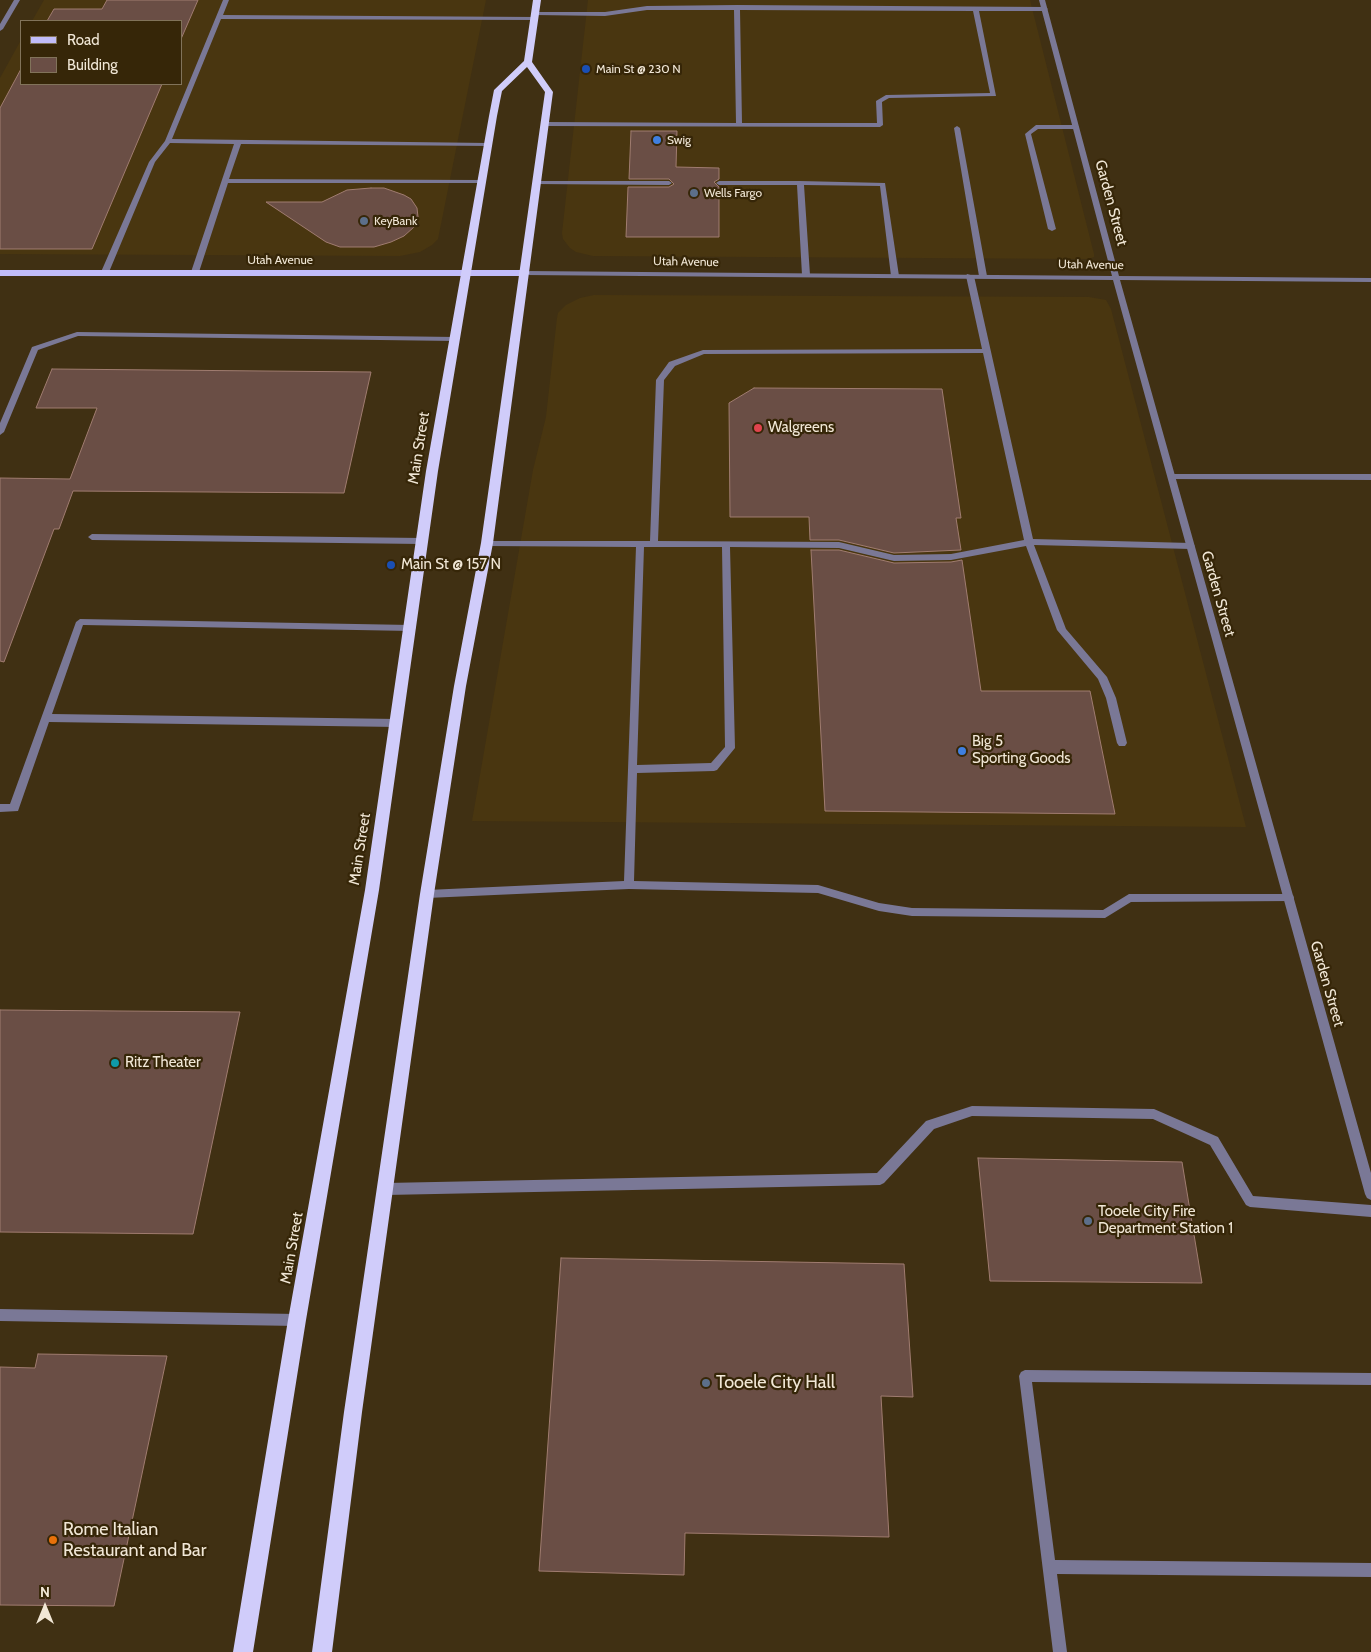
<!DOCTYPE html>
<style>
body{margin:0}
#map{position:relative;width:1371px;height:1652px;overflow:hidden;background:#403013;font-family:Cabin,sans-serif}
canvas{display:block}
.legend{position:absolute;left:20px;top:20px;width:162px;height:65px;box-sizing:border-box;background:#362608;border:1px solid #81735a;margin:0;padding:6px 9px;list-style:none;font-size:15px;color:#f1e7d6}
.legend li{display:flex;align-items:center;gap:10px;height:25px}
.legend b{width:25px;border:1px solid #81735a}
.north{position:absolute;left:20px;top:1582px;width:50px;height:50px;-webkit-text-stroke:4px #362608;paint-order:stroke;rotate:0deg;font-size:14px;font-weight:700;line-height:20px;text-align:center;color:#f1e7d6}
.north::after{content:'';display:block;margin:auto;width:18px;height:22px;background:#f1e7d6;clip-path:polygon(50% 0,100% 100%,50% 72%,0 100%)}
</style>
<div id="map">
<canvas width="1371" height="1652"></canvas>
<ul class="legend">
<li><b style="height:6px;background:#c1bcf9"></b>Road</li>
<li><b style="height:14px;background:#6a4e45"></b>Building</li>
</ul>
<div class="north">N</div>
</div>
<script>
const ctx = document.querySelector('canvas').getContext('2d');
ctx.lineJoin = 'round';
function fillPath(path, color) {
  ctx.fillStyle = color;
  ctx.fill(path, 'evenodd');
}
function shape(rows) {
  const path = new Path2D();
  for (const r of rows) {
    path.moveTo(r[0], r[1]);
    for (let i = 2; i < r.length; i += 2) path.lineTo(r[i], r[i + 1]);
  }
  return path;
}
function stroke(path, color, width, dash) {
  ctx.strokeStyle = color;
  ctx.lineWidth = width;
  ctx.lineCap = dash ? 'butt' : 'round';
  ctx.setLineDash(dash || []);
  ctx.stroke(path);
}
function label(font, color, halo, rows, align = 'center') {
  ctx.font = font + ' Cabin,sans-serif';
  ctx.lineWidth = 4.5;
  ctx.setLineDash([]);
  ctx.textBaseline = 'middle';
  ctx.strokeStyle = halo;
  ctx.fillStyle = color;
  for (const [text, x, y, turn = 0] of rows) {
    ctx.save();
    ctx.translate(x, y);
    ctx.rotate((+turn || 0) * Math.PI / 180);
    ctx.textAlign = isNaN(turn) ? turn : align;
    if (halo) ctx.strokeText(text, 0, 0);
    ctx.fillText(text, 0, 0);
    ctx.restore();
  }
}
fillPath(shape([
 [44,0,486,0,438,239,432,245,420,252,400,256,0,254,0,78,21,40,21,84,181,84,181,21,32,21],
 [588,0,1030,0,1094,254,1094,257,1088,259,593,256,576,252,570,248,563,239,562,233],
 [594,295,1089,297,1106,300,1111,309,1246,827,472,821,533,470,546,417,557,318,558,313,566,305,580,298]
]), '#493610');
const building = shape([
 [107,0,198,0,181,39,181,21,47,21,54,9,102,9,107,0],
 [21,69,21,84,162,84,92,249,0,249,0,108,21,69],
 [631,131,677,131,676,167,719,168,719,179,714,182,719,187,719,237,626,237,628,187,669,187,674,184,669,179,629,179,631,131],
 [371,188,384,188,404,195,411,199,417,208,418,217,414,227,404,236,391,242,374,247,340,247,326,242,266,202,322,202,347,190,371,188],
 [52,369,371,372,344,493,73,491,59,529,54,529,4,662,0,661,0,478,70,479,97,408,36,408,52,369],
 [754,388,942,389,961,518,956,518,961,550,894,553,839,540,810,540,809,517,730,517,729,403,754,388],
 [811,550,839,550,894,563,951,562,962,560,981,691,1090,691,1115,814,825,811,811,550],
 [0,1010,240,1012,193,1234,0,1232,0,1010],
 [978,1158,1182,1162,1202,1283,990,1281,978,1158],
 [561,1258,904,1264,913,1397,881,1396,889,1537,685,1533,684,1575,539,1571,561,1258],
 [38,1354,167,1356,114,1606,0,1605,0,1367,35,1368,38,1354]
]);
fillPath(building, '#6a4e45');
stroke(building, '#a07c70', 1);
fillPath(shape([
 [223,0,229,0,223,15,536,17,537,18,534,20,221,19,172,139,488,143,491,145,490,146,241,144,229,179,482,180,485,182,484,183,228,183,199,272,195,274,191,272,234,144,170,143,155,162,109,272,102,274,101,272,149,162,165,141,223,0],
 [737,5,1045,7,1048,9,1045,11,979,11,996,96,889,98,882,102,883,125,880,127,544,126,541,124,544,122,736,123,734,10,647,10,605,16,535,15,532,13,533,12,605,12,647,6,737,5],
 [740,10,973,11,990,93,886,95,876,101,877,123,742,123,740,10],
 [1036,125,1076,125,1079,127,1076,129,1038,129,1031,134,1056,229,1052,231,1048,229,1025,134,1036,125],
 [957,126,960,128,987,276,983,278,979,276,954,128,957,126],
 [536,181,669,181,672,183,669,185,534,184,533,183,536,181],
 [800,181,885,183,899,276,898,278,891,276,880,186,804,185,810,275,806,277,802,275,797,185,719,185,716,183,719,181,800,181],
 [967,274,974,276,1033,539,1191,543,1195,546,1191,549,1034,545,1066,629,1107,677,1116,698,1127,743,1125,746,1119,746,1117,743,1106,698,1098,679,1057,630,1026,546,951,560,894,561,839,548,730,547,735,748,717,770,714,771,637,773,634,881,818,885,879,903,912,908,1103,910,1129,894,1289,894,1293,895,1294,898,1293,901,1131,902,1105,918,912,916,879,911,818,893,629,889,427,898,423,897,422,894,423,891,427,890,624,881,636,547,487,546,484,545,483,543,484,541,650,541,656,380,669,362,703,350,982,349,966,276,967,274],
 [983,353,1024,540,951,554,894,555,839,542,658,541,664,380,675,366,704,354,983,353],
 [644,547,722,547,725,747,711,763,637,765,644,547],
 [77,332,455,337,459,339,455,341,78,336,38,350,4,432,0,435,0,423,32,347,77,332],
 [1172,474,1371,474,1371,480,1169,479,1169,475,1172,474],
 [92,534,422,538,426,541,422,544,92,540,88,537,92,534],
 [80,619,411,625,416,628,411,631,83,625,52,714,397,719,402,723,397,727,49,722,18,811,0,812,0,804,10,804,76,622,80,619],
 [972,1106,1154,1109,1218,1137,1253,1196,1371,1205,1371,1217,1250,1207,1246,1205,1210,1145,1153,1119,972,1116,934,1129,884,1183,880,1185,386,1195,382,1193,380,1189,382,1185,386,1183,877,1173,926,1121,972,1106],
 [0,1309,297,1314,301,1316,303,1320,301,1324,297,1326,0,1321,0,1309],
 [1025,1370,1371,1373,1371,1385,1032,1382,1055,1560,1371,1563,1371,1577,1057,1574,1067,1652,1053,1652,1019,1376,1021,1372,1025,1370]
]), '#7a7896');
fillPath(shape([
 [14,0,20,0,3,29,0,31,0,24,14,0],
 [1039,0,1045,0,1119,276,1371,278,1371,282,1120,280,1371,1173,1371,1200,1367,1198,1365,1194,1113,280,525,275,521,273,525,271,1112,276,1039,0]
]), '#7a7896');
fillPath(shape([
 [0,270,525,270,530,273,525,276,0,276,0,270]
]), '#c1bcf9');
fillPath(shape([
 [533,0,541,0,532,62,553,92,493,543,466,686,434,894,362,1412,332,1652,312,1652,344,1412,420,894,454,686,481,543,545,92,527,67,502,91,497,116,438,471,379,890,306,1320,253,1652,233,1652,288,1320,365,890,426,471,489,116,494,90,524,61,533,0]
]), '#d0ccfa');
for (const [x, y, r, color] of [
 [586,69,5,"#1a4fb4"],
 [657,140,5,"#3f7fe0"],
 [694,193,5,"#5c6f8a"],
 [364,221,5,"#5c6f8a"],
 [758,428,5,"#e0444e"],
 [391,565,5,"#1a4fb4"],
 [962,751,5,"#3f7fe0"],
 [115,1063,5,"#0f9aa8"],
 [1088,1221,5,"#5c6f8a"],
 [706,1383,5,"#5c6f8a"],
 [53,1540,5,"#e8710a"]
]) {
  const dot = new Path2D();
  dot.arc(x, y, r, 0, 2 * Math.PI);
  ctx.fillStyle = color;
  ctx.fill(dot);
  stroke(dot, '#362608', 2);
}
label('12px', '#f1e7d6', '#362608', [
 ["Main St @ 230 N",596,69],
 ["Swig",667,140],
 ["Wells Fargo",704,193],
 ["KeyBank",374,221]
], 'left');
label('12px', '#f1e7d6', '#362608', [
 ["Utah Avenue",280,260],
 ["Utah Avenue",686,262,1],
 ["Utah Avenue",1091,265,1]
]);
label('15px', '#f1e7d6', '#362608', [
 ["Garden Street",1111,203,75],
 ["Main Street",419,448,-81],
 ["Garden Street",1218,594,74],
 ["Main Street",360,849,-81],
 ["Garden Street",1327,984,74],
 ["Main Street",292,1248,-80]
]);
label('15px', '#f1e7d6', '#362608', [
 ["Walgreens",768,428],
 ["Main St @ 157 N",401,565],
 ["Big 5",972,742],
 ["Sporting Goods",972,759],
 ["Ritz Theater",125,1063],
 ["Tooele City Fire",1098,1212],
 ["Department Station 1",1098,1229]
], 'left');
label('18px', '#f1e7d6', '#362608', [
 ["Tooele City Hall",716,1383],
 ["Rome Italian",63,1530],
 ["Restaurant and Bar",63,1551]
], 'left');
</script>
